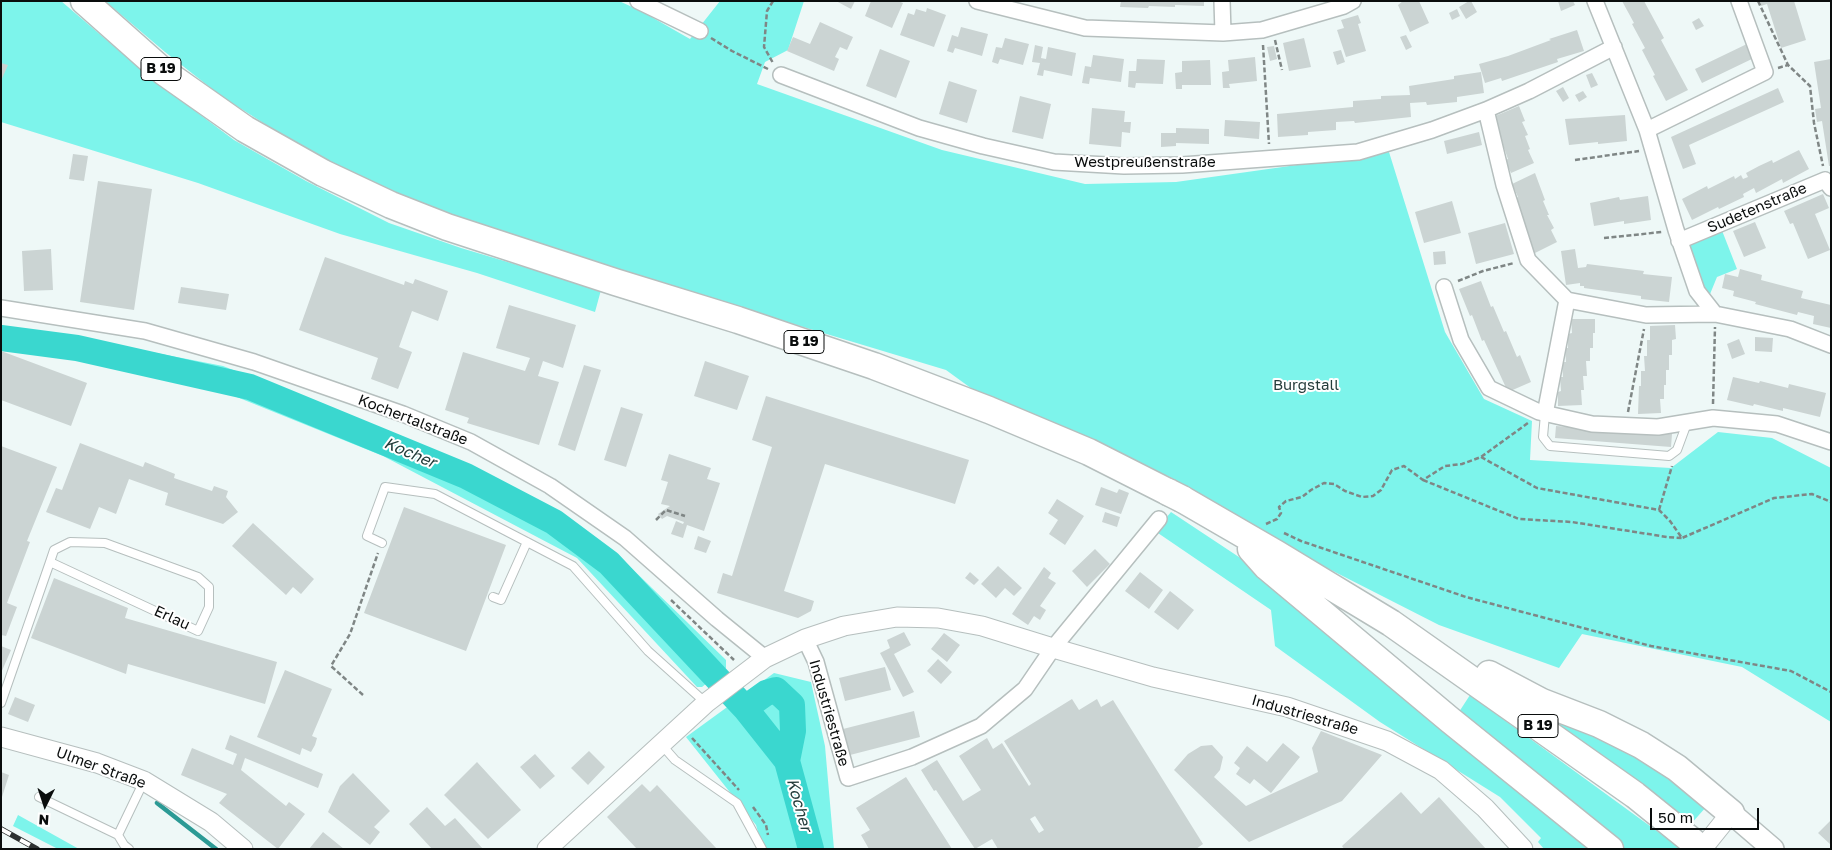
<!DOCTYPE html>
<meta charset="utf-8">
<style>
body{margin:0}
#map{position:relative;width:1832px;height:850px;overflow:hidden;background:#eef8f7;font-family:"Golos Text",sans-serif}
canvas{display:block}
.frame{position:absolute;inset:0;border:2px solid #0a0d0d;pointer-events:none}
.north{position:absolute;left:20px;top:780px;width:50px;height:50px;-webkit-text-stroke:4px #fff;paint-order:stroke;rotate:184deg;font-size:14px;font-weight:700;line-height:20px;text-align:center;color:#0a0d0d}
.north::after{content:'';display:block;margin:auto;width:18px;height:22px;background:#0a0d0d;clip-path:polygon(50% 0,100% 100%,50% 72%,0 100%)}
.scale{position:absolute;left:1650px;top:808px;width:109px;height:22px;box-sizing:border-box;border:2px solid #0a0d0d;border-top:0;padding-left:6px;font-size:15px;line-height:18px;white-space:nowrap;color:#0a0d0d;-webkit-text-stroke:4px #fff;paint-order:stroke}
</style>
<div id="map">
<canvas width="1832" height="850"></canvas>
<div class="frame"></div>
<div class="north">N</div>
<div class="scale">50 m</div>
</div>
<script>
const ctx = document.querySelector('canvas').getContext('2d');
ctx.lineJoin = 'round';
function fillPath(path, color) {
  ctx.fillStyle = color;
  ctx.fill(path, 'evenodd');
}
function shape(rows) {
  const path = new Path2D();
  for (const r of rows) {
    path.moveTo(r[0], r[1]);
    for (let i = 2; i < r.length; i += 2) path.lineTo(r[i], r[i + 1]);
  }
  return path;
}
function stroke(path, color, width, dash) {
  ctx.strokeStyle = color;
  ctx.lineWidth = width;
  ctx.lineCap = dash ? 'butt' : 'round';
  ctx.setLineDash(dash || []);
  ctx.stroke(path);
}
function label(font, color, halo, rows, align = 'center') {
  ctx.font = font + ' "Golos Text",sans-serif';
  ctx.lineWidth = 4;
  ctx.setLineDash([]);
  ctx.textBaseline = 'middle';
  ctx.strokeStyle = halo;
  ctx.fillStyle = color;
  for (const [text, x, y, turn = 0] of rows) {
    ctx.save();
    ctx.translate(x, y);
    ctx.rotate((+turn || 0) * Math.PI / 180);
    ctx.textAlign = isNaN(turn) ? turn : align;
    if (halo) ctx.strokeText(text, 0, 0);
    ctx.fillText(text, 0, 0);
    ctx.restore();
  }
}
fillPath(shape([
 [1,1,61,1,151,78,234,140,306,181,389,223,461,248,601,290,595,312,477,273,340,234,198,183,1,122],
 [105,1,619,1,641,11,690,39,720,1,804,1,788,50,765,62,757,84,942,150,1085,184,1176,182,1389,152,1445,332,1484,399,1532,421,1530,460,1671,468,1718,432,1772,438,1831,468,1831,722,1742,667,1582,634,1559,668,1439,625,1327,568,1170,477,979,394,946,370,475,228,335,167,279,133,221,96,165,52],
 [1721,228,1737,269,1717,277,1708,299,1684,243],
 [1,328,105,343,223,366,399,435,533,497,615,552,726,660,726,668,702,687,697,687,577,558,383,456,212,387,1,344],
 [1171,512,1248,563,1540,810,1591,849,1544,849,1538,842,1541,838,1500,797,1380,722,1275,646,1271,610,1155,531],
 [774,673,811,682,825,746,834,849,763,849,756,825,686,737],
 [1470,695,1676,845,1680,849,1619,849,1457,715],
 [1541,715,1598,734,1641,758,1707,806,1690,825],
 [18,815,79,849,58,849,13,826]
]), '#7df4eb');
stroke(shape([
 [157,803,216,849]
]), '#2c9a95', 4.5);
stroke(shape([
 [1,338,77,348,250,387,466,476,554,522,609,563,745,708,787,761,811,849],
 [745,708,766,693,776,690,792,705,793,731,787,761]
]), '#3ad7cf', 26);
fillPath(shape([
 [836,1,855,1,851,9],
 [871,1,898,1,903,3,892,28,865,16],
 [1121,1,1204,1,1204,6,1175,5,1175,7,1149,6,1148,8,1120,7],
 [1403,1,1419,1,1429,23,1410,32,1398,5],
 [1469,1,1471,1,1477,12,1466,19,1459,7],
 [1558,1,1573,1,1575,5,1561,11],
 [1622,1,1644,1,1664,38,1661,40,1688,90,1666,101,1653,76,1655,75,1642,50,1645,48,1632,24,1634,23],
 [1759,1,1794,1,1806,40,1781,48,1767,4,1761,6],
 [927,8,946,15,934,47,900,35,908,13,914,15,916,9,926,12],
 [1457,9,1460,16,1452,20,1449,13],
 [1358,15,1361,23,1358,24,1366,51,1346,57,1337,30,1344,28,1341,20],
 [1699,18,1704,26,1696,30,1692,22],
 [820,22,853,37,847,50,840,47,835,57,839,59,834,71,787,51,793,37,810,44],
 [961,27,988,34,982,56,955,48,953,53,947,51,952,35,958,37],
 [1577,30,1584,51,1557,59,1558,62,1502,81,1501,78,1485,83,1479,64,1508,56,1551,40,1549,39],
 [1406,35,1412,47,1406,50,1400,37],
 [1005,38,1029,44,1023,65,1000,59,998,64,992,62,996,47,1002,48],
 [1304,38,1311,67,1289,71,1283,43],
 [1749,43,1756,57,1702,83,1695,69],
 [1035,45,1043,47,1041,58,1046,59,1048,47,1076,53,1072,76,1044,70,1043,76,1037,75,1040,63,1032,62],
 [1274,46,1277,59,1270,61,1267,47],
 [880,49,910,61,896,98,866,86],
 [1341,50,1345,62,1337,65,1333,52],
 [1093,55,1124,59,1121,82,1090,78,1089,84,1082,83,1085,66,1091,67],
 [1255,57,1257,81,1229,84,1230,88,1223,88,1222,72,1229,71,1228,60],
 [1137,59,1165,60,1163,84,1136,83,1135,88,1128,87,1129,71,1136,71],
 [1831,59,1831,166,1829,166,1822,121,1817,122,1815,109,1821,108,1814,62],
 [1210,60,1211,85,1182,85,1182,89,1176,89,1175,73,1182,72,1182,61],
 [1,63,8,65,1,81],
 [1481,72,1484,93,1457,97,1457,102,1427,105,1426,102,1410,103,1411,117,1355,123,1354,121,1336,122,1336,130,1308,132,1308,135,1278,137,1277,114,1353,107,1353,101,1381,99,1381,96,1410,95,1409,86,1454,79,1454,76],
 [1592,73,1598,85,1591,88,1586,75],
 [949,81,977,90,967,123,939,114],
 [1563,87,1569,98,1563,102,1556,91],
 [1778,88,1784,102,1689,145,1696,164,1683,169,1671,137],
 [1583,91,1587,97,1579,102,1575,95],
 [1020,96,1051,104,1043,139,1012,132],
 [1519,106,1525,121,1522,122,1528,135,1525,136,1530,149,1528,150,1534,163,1511,173,1505,160,1508,159,1493,117],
 [1092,108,1125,111,1124,122,1131,122,1130,133,1122,132,1121,147,1089,144],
 [1625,115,1627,141,1598,144,1598,142,1569,145,1565,119],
 [1225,120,1260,122,1259,139,1224,136],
 [1176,128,1209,129,1209,144,1176,143,1176,146,1161,147,1161,133,1176,133],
 [1479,132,1482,145,1447,154,1444,141],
 [1799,150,1809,169,1783,183,1782,179,1756,193,1754,188,1743,194,1744,197,1719,209,1718,207,1692,220,1682,199,1707,186,1708,189,1734,176,1735,179,1741,175,1743,179,1748,177,1746,173,1759,166,1772,160,1773,163],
 [73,154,88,156,84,181,69,179],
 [1535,173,1545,200,1543,201,1549,215,1547,215,1554,228,1551,230,1557,242,1533,254,1523,228,1525,226,1519,213,1521,212,1515,199,1518,197,1512,184],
 [98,181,152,189,134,310,80,302],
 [1823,194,1829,208,1815,214,1830,250,1808,259,1793,223,1790,224,1784,211],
 [1648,196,1651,220,1624,224,1624,221,1594,226,1590,203,1619,197,1620,200],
 [1452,201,1461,233,1424,243,1415,212],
 [1755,222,1766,248,1744,257,1733,231],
 [1505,223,1514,254,1476,264,1468,233],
 [51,249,53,290,24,291,22,251],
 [1575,249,1578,268,1586,267,1587,264,1644,271,1643,274,1672,277,1669,302,1641,299,1641,296,1584,288,1584,286,1580,286,1580,283,1566,285,1561,251],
 [1445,251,1446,264,1434,265,1433,252],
 [325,257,404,285,405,281,413,284,415,279,448,291,438,321,412,311,399,347,412,352,398,389,371,379,378,358,299,330],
 [1740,269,1762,275,1761,280,1803,291,1801,298,1831,305,1831,328,1813,324,1814,316,1798,312,1797,315,1755,304,1756,302,1733,296,1734,291,1722,288,1725,274,1738,277],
 [1481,281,1491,307,1493,306,1504,332,1506,331,1517,357,1520,355,1531,382,1508,392,1484,340,1482,341,1472,315,1470,316,1459,289],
 [181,287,229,294,226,310,178,303],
 [509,305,576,325,563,368,543,361,538,376,559,382,539,445,467,423,469,418,445,410,463,352,525,371,530,358,496,348],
 [1571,319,1595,319,1595,333,1593,333,1593,348,1590,348,1590,361,1586,361,1587,376,1583,376,1584,390,1581,390,1582,405,1558,406,1558,392,1561,391,1560,377,1563,377,1562,362,1566,362,1565,348,1568,348,1568,334,1572,333],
 [1675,325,1676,339,1672,340,1672,355,1669,355,1669,370,1666,370,1666,385,1664,385,1664,399,1660,399,1661,413,1638,414,1639,386,1641,386,1641,371,1645,371,1644,356,1647,356,1647,340,1650,340,1650,326],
 [1755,337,1773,338,1772,352,1755,351],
 [1739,339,1745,354,1732,359,1727,344],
 [1,351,87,383,71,426,1,400],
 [705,361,749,376,737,410,694,396],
 [584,365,601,370,575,451,558,445],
 [1733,377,1759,383,1760,381,1788,388,1789,384,1826,393,1820,417,1783,408,1783,411,1754,404,1753,406,1727,400],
 [766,396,969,460,955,504,825,464,784,591,814,601,811,611,798,618,717,593,723,573,732,576,772,447,752,440],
 [621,407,643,414,626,467,604,460],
 [1556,426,1672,434,1671,447,1555,438],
 [80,443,143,467,145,462,175,474,174,478,212,491,214,486,228,491,226,497,238,512,223,524,165,505,168,493,129,479,116,514,99,507,90,529,46,512,56,488,62,490],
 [1,446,57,467,27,541,30,542,7,603,17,607,6,636,1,635],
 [669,454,711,468,707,479,720,483,704,531,687,525,683,538,671,534,676,521,683,524,684,522,667,516,662,519,658,514,670,506,661,504,668,482,661,480],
 [1101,487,1117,493,1119,489,1129,493,1121,514,1095,505],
 [1057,499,1084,516,1065,545,1049,534,1058,520,1048,513],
 [404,507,506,545,466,651,364,613],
 [1105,512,1120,517,1117,527,1102,522],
 [253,523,314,579,301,594,293,587,286,595,232,546],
 [698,536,711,541,706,553,694,549],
 [1095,549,1110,564,1087,587,1072,571],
 [998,566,1022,588,1014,596,1005,588,996,598,981,584],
 [1044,567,1051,573,1048,578,1056,583,1040,606,1046,610,1040,620,1034,616,1028,625,1012,614],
 [970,572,979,580,974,585,965,578],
 [1140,572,1163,590,1149,609,1125,591],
 [54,578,128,608,125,618,277,662,265,704,128,664,126,674,31,638],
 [1170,591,1194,610,1178,630,1154,612],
 [904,632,911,645,894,654,914,692,903,697,880,653,890,648,887,640],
 [944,633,960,645,947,662,931,649],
 [1,646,11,650,1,673],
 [938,659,952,672,941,684,927,671],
 [885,667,891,690,845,701,839,678],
 [285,670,332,689,312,736,317,738,315,745,311,752,302,748,300,755,257,737],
 [15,697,35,705,28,722,8,714],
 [1072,699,1079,710,1097,699,1101,707,1113,700,1203,844,1196,849,998,849,992,839,975,849,936,790,934,791,921,770,937,760,963,801,981,790,959,756,987,738,993,749,1002,743,1029,786,1031,784,1004,741],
 [1035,816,1044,830,1039,833,1030,819],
 [914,711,920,737,850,755,843,729],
 [1321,731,1382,755,1342,801,1249,842,1174,770,1188,754,1201,746,1212,745,1223,757,1220,770,1214,777,1246,806,1318,772,1312,748],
 [230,735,323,774,318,788,245,758,241,770,286,806,289,802,305,814,278,849,219,803,227,794,181,775,192,748,233,765,237,754,225,749],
 [1283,743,1300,757,1271,793,1254,779,1250,784,1236,774,1240,768,1234,763,1247,746,1267,762],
 [589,751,605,767,588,785,571,768],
 [535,754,555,776,540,789,520,767],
 [477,762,521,810,488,839,444,795],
 [1,772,9,775,2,797,1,797],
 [353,773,390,811,374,827,380,832,370,845,328,812,340,786],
 [906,777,952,849,869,849,861,835,870,830,856,808],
 [642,784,650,792,657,785,717,849,637,849,607,817],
 [1401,792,1421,814,1439,797,1486,849,1344,849,1342,846],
 [427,807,445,826,455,818,483,849,432,849,409,824],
 [1831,820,1831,845,1818,833],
 [323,832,344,849,309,849]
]), '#cbd4d3');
const service = shape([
 [1545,414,1543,437,1550,446,1669,456,1677,450,1687,423],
 [382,543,367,536,385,487,435,494,573,566,648,651,706,703],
 [493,597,501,600,527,542],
 [1,703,50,562,54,550,70,542,105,543,198,577,209,587,209,607,198,631,50,562],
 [661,744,675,760,737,803,762,849],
 [39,797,118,835],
 [129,849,124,845,118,835,144,781]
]);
const minor = shape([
 [638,1,700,31],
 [977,1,1085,28,1223,33,1262,30,1344,6,1353,1],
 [1222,1,1223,33],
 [1595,1,1647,130,1676,230,1697,291,1715,314],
 [781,75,919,128,983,146,1054,162,1124,166,1182,165,1358,152,1432,130,1486,110,1529,91,1614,47],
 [1486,110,1504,185,1528,260,1567,300,1646,315,1715,314,1790,329,1831,345],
 [1647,130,1765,72,1739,1],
 [1679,241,1825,180,1831,188],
 [1444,287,1461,340,1489,388,1539,412,1592,424,1658,427,1713,418,1777,424,1831,442],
 [1,308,145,331,254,362,403,414,471,442,550,486,625,538,717,619,765,658],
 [1545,414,1567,300],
 [805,639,816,662,848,778,912,757,981,726,1025,689,1053,648,1159,519]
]);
const tertiary = shape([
 [1,737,97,763,144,781,211,822,243,849],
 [547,849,706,703,765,658,805,639,844,626,897,617,938,618,982,626,1053,648,1153,677,1287,707,1387,741,1441,770,1485,808,1523,849],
 [1702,849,1731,813]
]);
const secondary = shape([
 [1731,813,1773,849]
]);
const trunk = shape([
 [84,1,164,72,245,129,323,173,391,205,447,227,615,282,738,320,874,366,989,410,1089,452,1168,492],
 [1182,499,1277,554,1391,623,1635,795,1702,849],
 [1251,549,1267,567,1450,720,1610,849],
 [1489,674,1542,702,1599,724,1641,745,1677,768,1731,813]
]);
stroke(service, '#b6bfbe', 10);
stroke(minor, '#b6bfbe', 18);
stroke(tertiary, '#b6bfbe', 21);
stroke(secondary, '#b6bfbe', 24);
stroke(trunk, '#b6bfbe', 29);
stroke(shape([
 [773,1,767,11,764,47,773,63],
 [1758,1,1788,65,1810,86,1814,123,1823,166],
 [711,38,732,51,768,69],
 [1275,40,1282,70],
 [1263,45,1269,144],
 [1778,68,1788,65],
 [1575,160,1639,151],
 [1604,238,1662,232],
 [1458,281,1483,271,1514,263],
 [1713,404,1715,327],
 [1628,412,1644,329],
 [1481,457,1537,488,1659,510,1670,521,1682,538,1774,498,1812,494,1831,502],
 [1423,480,1519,519,1572,522,1667,537,1682,538],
 [1659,510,1672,466],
 [656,520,666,510,685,516],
 [1266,524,1277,519,1281,513,1279,507,1286,501,1302,497,1311,490,1324,483,1334,484,1345,491,1362,497,1373,496,1381,490,1392,470,1404,466,1423,480,1445,466,1462,464,1481,457,1528,423],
 [1284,533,1301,541,1466,597,1651,646,1791,671,1831,692],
 [671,600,734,660],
 [363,695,331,666,350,634,378,553],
 [692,738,739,790],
 [753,807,766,825,768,835]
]), '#7f8685', 2.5, [5, 2.5]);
stroke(service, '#fff', 8);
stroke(minor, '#fff', 15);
stroke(tertiary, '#fff', 19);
stroke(secondary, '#fff', 21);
stroke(trunk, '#fff', 26);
const rail = shape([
 [1,829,37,849]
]);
stroke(rail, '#2d3131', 5.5);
stroke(rail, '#fff', 4, [11]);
const trunkBridge = shape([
 [1168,492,1182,499]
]);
stroke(trunkBridge, '#b6bfbe', 29, []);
stroke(trunkBridge, '#fff', 26);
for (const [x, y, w] of [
 [161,69,40],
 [804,342,40],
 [1538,726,40]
]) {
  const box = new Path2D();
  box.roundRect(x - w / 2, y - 11.5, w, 23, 4);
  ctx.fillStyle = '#fff';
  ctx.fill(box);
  stroke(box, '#0a0d0d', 1);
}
label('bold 14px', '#0a0d0d', null, [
 ["B 19",161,69],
 ["B 19",804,342],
 ["B 19",1538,726]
]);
label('15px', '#0a0d0d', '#fff', [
 ["Westpreußenstraße",1145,162],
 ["Sudetenstraße",1757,208,-23],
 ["Kochertalstraße",413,420,21],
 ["Erlau",172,618,25],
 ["Industriestraße",829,713,74],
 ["Industriestraße",1305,715,16],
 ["Ulmer Straße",101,768,20]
]);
label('15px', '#253e3c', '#fff', [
 ["Burgstall",1306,385]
]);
label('italic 16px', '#243d3b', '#fff', [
 ["Kocher",410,453,23],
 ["Kocher",799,805,74]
]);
</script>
